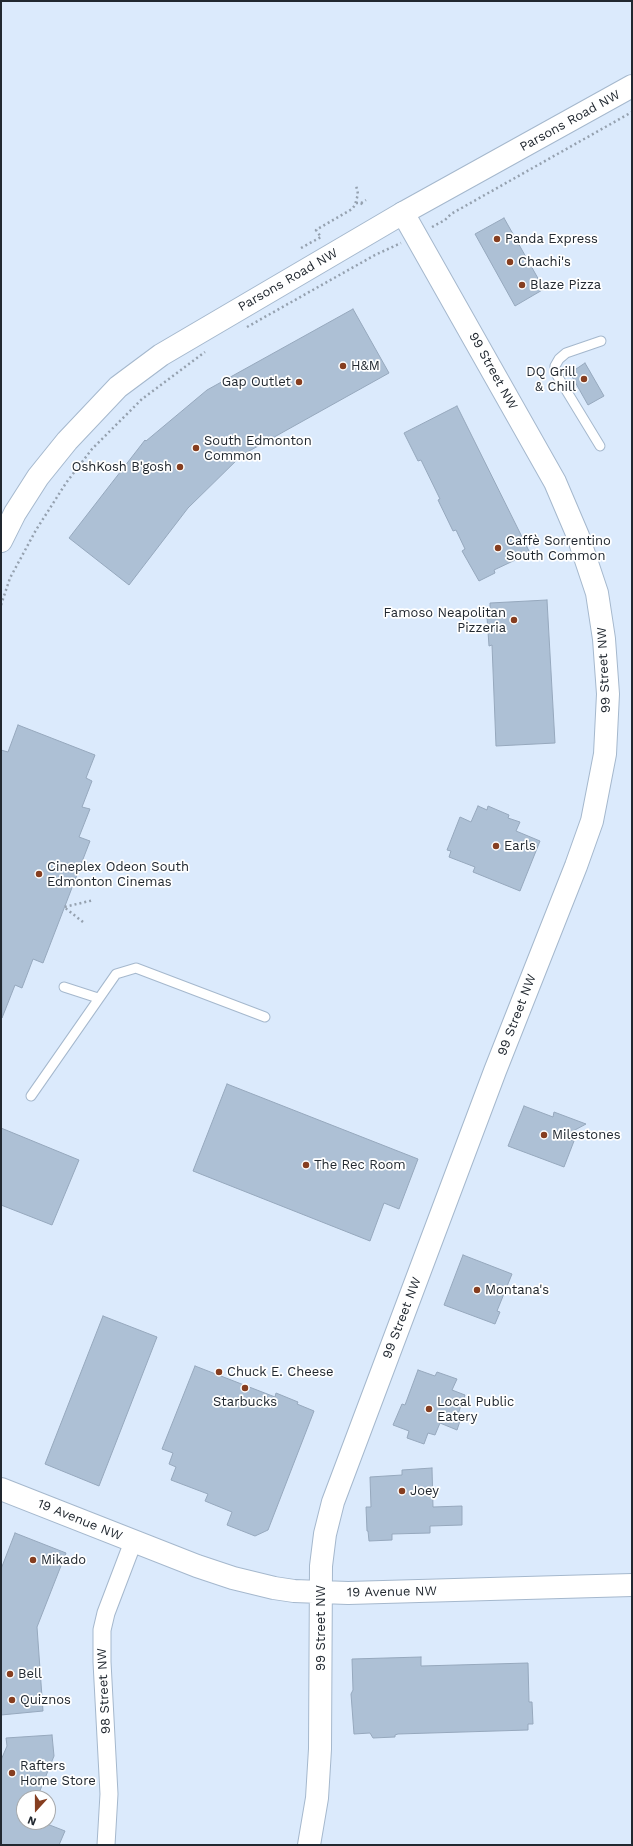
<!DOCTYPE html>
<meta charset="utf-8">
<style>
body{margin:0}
#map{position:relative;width:633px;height:1846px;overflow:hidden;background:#dbeafc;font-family:"Work Sans",sans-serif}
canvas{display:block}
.frame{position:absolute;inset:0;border:2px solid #212830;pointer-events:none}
.north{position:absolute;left:16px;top:1790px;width:40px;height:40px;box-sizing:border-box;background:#fff;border:1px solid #a6a9ac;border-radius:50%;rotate:201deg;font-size:11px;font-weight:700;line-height:16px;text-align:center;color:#212830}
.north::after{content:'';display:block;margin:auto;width:14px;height:18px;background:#863e20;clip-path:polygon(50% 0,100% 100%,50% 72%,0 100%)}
</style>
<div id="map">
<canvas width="633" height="1846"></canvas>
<div class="frame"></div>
<div class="north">N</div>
</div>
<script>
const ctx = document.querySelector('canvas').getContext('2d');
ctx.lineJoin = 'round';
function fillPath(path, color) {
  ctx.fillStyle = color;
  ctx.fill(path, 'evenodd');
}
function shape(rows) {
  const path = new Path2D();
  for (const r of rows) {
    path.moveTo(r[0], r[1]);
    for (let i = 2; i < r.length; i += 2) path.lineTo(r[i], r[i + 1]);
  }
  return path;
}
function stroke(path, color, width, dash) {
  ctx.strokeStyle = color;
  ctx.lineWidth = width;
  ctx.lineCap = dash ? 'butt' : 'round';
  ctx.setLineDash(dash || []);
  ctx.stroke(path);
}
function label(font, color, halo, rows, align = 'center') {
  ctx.font = font + ' "Work Sans",sans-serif';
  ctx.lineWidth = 3.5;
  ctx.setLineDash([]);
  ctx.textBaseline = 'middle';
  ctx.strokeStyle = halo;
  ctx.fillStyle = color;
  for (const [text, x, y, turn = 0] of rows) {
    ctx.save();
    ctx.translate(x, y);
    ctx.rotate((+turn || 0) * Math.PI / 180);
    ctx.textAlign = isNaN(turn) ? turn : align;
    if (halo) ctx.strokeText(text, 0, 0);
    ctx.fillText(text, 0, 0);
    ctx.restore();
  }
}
const building = shape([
 [504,218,544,289,515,306,475,234,504,218],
 [353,309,389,373,242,455,188,508,129,585,69,538,145,440,146,441,207,390,353,309],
 [585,363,604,396,588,405,570,373,585,363],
 [457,406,530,553,494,570,495,573,479,581,462,551,465,549,456,530,453,531,438,500,440,499,421,460,418,461,404,433,457,406],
 [547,600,555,743,496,746,492,645,489,646,487,617,490,617,490,603,547,600],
 [18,725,95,755,86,778,92,781,82,807,90,809,79,837,90,841,43,963,33,959,22,988,15,985,2,1018,1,750,8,752,18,725],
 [478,806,487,810,488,806,509,815,508,818,520,822,516,831,540,841,520,891,473,872,475,867,449,857,451,851,447,850,460,817,471,822,478,806],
 [227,1084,418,1159,399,1209,384,1203,370,1241,193,1171,227,1084],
 [524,1106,553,1117,554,1112,586,1124,562,1137,574,1141,564,1167,508,1146,524,1106],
 [1,1128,79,1160,52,1225,1,1205,1,1128],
 [463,1255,512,1274,497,1311,500,1312,495,1324,444,1305,463,1255],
 [103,1316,157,1337,99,1486,45,1464,103,1316],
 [195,1366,275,1397,276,1393,298,1402,297,1404,314,1411,268,1530,255,1536,227,1525,232,1512,205,1501,208,1494,171,1480,176,1467,169,1464,173,1453,162,1449,195,1366],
 [418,1370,435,1376,437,1372,457,1379,452,1390,465,1395,458,1414,462,1415,457,1430,440,1423,435,1435,428,1433,424,1444,407,1438,409,1431,393,1425,402,1404,405,1405,418,1370],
 [432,1468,433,1507,462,1506,462,1525,430,1526,430,1533,392,1534,392,1540,369,1541,368,1531,367,1531,366,1507,371,1507,370,1477,402,1475,402,1470,432,1468],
 [15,1533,66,1553,37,1627,43,1711,1,1715,1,1569,15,1533],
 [421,1657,421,1666,528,1663,529,1702,532,1702,533,1724,528,1724,528,1730,398,1734,395,1735,395,1737,373,1738,370,1733,354,1734,351,1694,353,1690,352,1659,421,1657],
 [52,1735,54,1756,37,1798,24,1798,24,1822,42,1822,65,1831,59,1845,1,1845,1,1760,7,1746,6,1738,52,1735]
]);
fillPath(building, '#adc0d5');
stroke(building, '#96a8bd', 1);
const service = shape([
 [600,446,555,372,555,366,559,359,566,353,601,341],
 [64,987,98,998],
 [31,1096,116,974,136,968,265,1017]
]);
const minor = shape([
 [106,1845,109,1794,102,1662,102,1630,106,1613,133,1542]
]);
const tertiary = shape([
 [1,1489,197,1566,233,1578,274,1588,294,1591,348,1593,632,1585],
 [309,1845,317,1798,320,1749,321,1566,325,1534,333,1502,495,1071,576,866,592,821,605,754,608,694,604,639,597,593,578,536,555,482,403,213]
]);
const secondary = shape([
 [1,541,15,513,38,477,67,441,118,387,161,355,403,213,632,86]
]);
stroke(service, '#a5b8cd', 11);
stroke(minor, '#a5b8cd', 19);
stroke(tertiary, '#a5b8cd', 24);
stroke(secondary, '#a5b8cd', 24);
stroke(shape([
 [356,203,361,203,366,200],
 [361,203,364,207],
 [432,227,445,220,451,214,632,112],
 [301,248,321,237,316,230,352,209,355,205,358,194,356,185],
 [247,327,375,255,401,243],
 [1,605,10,578,36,530,66,483,92,449,142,399,205,352],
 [83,922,64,907,94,900]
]), '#95a1af', 2.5, [2, 3]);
stroke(service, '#fff', 9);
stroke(minor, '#fff', 17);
stroke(tertiary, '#fff', 22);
stroke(secondary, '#fff', 22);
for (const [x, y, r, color] of [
 [497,239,4,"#863e20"],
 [510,262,4,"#863e20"],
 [522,285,4,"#863e20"],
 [343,366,4,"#863e20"],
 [584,379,4,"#863e20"],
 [299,382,4,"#863e20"],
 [196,448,4,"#863e20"],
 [180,467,4,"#863e20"],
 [498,548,4,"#863e20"],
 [514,620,4,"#863e20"],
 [496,846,4,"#863e20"],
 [39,874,4,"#863e20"],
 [544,1135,4,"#863e20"],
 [306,1165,4,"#863e20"],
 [477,1290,4,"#863e20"],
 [219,1372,4,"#863e20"],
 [245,1388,4,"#863e20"],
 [429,1409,4,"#863e20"],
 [402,1491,4,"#863e20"],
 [33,1560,4,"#863e20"],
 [10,1674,4,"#863e20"],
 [12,1700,4,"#863e20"],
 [12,1773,4,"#863e20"]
]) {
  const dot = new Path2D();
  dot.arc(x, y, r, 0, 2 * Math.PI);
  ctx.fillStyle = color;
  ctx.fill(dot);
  stroke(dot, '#fff', 1.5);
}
label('13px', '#212830', '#fff', [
 ["Parsons Road NW",570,121,-29],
 ["Parsons Road NW",288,280,-30],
 ["99 Street NW",493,371,61],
 ["99 Street NW",604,670,-93],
 ["99 Street NW",517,1015,-69],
 ["99 Street NW",402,1318,-69],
 ["19 Avenue NW",80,1520,22],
 ["19 Avenue NW",392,1592,-1],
 ["99 Street NW",321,1628,-90],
 ["98 Street NW",104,1691,-93]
]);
label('13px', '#212830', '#fff', [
 ["Panda Express",505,239],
 ["Chachi's",518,262],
 ["Blaze Pizza",530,285],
 ["H&M",351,366],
 ["DQ Grill",576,372,"right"],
 ["& Chill",576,387,"right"],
 ["Gap Outlet",291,382,"right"],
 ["South Edmonton",204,441],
 ["Common",204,456],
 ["OshKosh B'gosh",172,467,"right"],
 ["Caffè Sorrentino",506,541],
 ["South Common",506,556],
 ["Famoso Neapolitan",506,613,"right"],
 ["Pizzeria",506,628,"right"],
 ["Earls",504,846],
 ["Cineplex Odeon South",47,867],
 ["Edmonton Cinemas",47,882],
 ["Milestones",552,1135],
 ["The Rec Room",314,1165],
 ["Montana's",485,1290],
 ["Chuck E. Cheese",227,1372],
 ["Starbucks",245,1402,"center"],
 ["Local Public",437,1402],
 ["Eatery",437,1417],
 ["Joey",410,1491],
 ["Mikado",41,1560],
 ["Bell",18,1674],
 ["Quiznos",20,1700],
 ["Rafters",20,1766],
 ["Home Store",20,1781]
], 'left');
</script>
